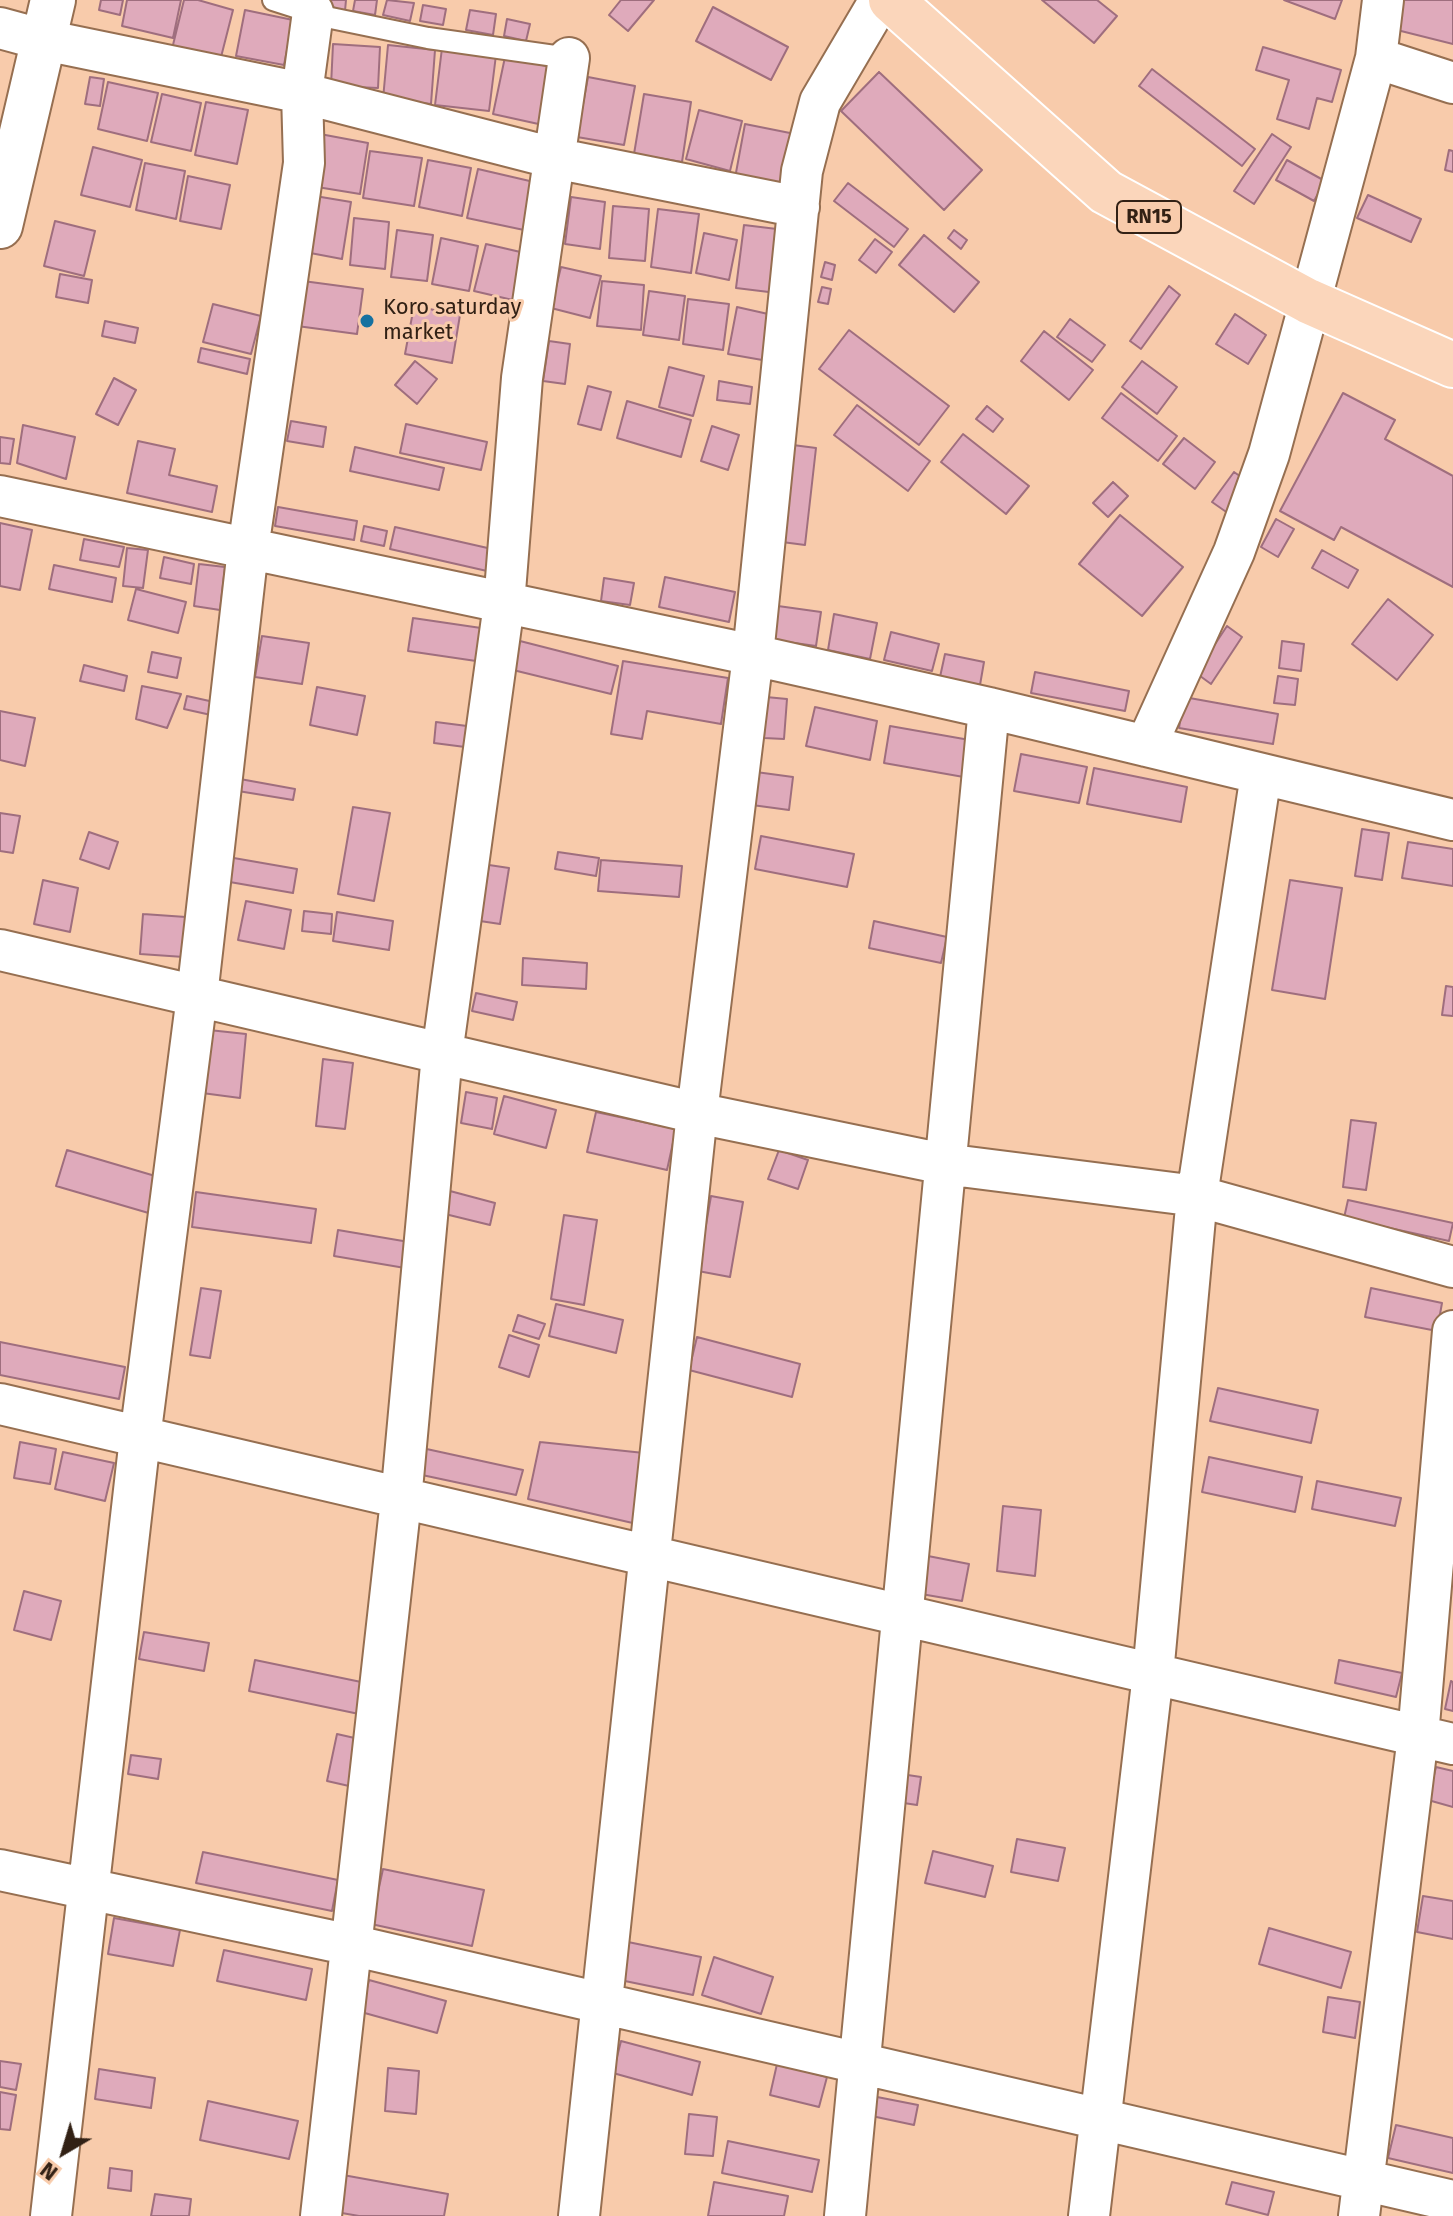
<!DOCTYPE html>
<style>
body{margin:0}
#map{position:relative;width:1453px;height:2216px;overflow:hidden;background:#f8cbab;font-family:"Fira Sans",sans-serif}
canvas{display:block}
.north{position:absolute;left:24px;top:2112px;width:80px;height:80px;-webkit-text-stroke:6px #f8cbab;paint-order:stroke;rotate:218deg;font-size:22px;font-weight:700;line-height:32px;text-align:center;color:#322115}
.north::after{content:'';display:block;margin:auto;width:28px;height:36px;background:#322115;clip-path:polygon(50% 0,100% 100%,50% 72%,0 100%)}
</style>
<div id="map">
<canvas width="1453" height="2216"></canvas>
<div class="north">N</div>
</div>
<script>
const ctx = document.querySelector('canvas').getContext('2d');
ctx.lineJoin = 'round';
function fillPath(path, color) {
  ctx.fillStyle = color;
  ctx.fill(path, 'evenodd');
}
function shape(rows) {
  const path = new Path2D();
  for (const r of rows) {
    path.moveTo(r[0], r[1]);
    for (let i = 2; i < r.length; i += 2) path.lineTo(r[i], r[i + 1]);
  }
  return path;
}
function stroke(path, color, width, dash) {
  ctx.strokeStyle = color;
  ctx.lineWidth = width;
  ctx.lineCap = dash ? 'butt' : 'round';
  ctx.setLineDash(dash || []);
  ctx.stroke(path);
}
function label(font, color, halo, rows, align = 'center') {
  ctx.font = font + ' "Fira Sans",sans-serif';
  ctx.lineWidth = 6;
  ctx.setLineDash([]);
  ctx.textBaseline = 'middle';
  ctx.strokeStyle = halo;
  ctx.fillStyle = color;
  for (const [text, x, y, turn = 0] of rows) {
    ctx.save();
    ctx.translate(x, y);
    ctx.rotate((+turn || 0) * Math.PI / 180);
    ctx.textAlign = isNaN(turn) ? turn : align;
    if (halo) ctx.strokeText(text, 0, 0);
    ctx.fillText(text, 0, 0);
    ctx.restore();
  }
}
const building = shape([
 [101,0,123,0,120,15,99,10,101,0],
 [127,0,181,0,173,38,122,26,127,0],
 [184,0,198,0,233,10,220,61,172,49,184,0],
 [328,0,346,0,345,11,326,8,328,0],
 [355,0,377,0,375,15,353,11,355,0],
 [387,0,414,3,410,21,383,15,387,0],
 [621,0,654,0,628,31,609,15,621,0],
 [1042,0,1097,0,1117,16,1094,43,1042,0],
 [1284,0,1342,0,1335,19,1284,0],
 [1401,0,1453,0,1453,44,1393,29,1401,0],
 [423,5,446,9,443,25,420,21,423,5],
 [713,7,788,47,771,80,696,41,713,7],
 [245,10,293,20,284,65,236,56,245,10],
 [470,10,496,14,493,35,466,30,470,10],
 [507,19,530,24,526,41,504,36,507,19],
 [333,44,380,47,378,88,331,86,333,44],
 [388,45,435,50,431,104,383,99,388,45],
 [1263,47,1341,70,1332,102,1317,98,1309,129,1277,119,1289,80,1256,70,1263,47],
 [442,48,496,55,489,111,435,105,442,48],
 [505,57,556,68,543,125,493,114,505,57],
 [1152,69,1255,149,1242,166,1139,86,1152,69],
 [879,72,982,170,944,210,841,111,879,72],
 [90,77,104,79,100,106,85,104,90,77],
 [588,77,635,86,624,145,577,137,588,77],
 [108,82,158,93,147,141,98,129,108,82],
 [162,94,201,103,191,151,151,142,162,94],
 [644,94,691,102,682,162,634,154,644,94],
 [206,102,248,110,237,164,195,155,206,102],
 [699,110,742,121,730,171,686,159,699,110],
 [745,124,800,135,790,189,735,178,745,124],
 [320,134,368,143,360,194,311,186,320,134],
 [1272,134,1291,147,1254,204,1234,191,1272,134],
 [93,147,142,160,130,207,81,195,93,147],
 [1449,150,1453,151,1453,172,1445,170,1449,150],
 [370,151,422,158,414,206,363,198,370,151],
 [428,160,471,168,462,216,419,207,428,160],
 [1287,160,1325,181,1314,201,1276,180,1287,160],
 [145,163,185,171,176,219,136,210,145,163],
 [478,169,534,182,524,230,467,218,478,169],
 [188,176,230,185,221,229,180,221,188,176],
 [848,183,908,229,894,247,834,201,848,183],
 [1368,195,1421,219,1411,242,1357,218,1368,195],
 [315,196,351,202,342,259,305,252,315,196],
 [571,197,605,202,600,249,565,244,571,197],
 [613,206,649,209,645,261,609,258,613,206],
 [658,209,699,214,691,273,651,267,658,209],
 [354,218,389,222,385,269,350,265,354,218],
 [55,221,95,231,84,276,44,266,55,221],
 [744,225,785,230,777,293,736,288,744,225],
 [397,230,433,235,427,281,391,277,397,230],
 [954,230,967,240,961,249,948,238,954,230],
 [704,233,737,240,729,280,696,273,704,233],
 [924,235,979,282,954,312,899,265,924,235],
 [441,238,478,246,469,291,432,284,441,238],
 [875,239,892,252,876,273,859,260,875,239],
 [486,244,529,254,517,301,474,291,486,244],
 [825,262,835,265,832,280,821,277,825,262],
 [561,267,601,276,590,318,551,308,561,267],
 [60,274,92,280,88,303,56,297,60,274],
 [303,281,363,289,357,334,297,326,303,281],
 [602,281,644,285,641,330,597,326,602,281],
 [1169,286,1180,295,1141,349,1130,341,1169,286],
 [822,287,831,289,828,304,818,302,822,287],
 [649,291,685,296,679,340,643,335,649,291],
 [688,299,729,304,723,350,683,344,688,299],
 [213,304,261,316,251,354,203,342,213,304],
 [414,306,460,315,452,363,405,354,414,306],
 [737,307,777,316,768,361,728,354,737,307],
 [1235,314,1266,335,1248,364,1216,344,1235,314],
 [1070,319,1105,345,1092,362,1057,337,1070,319],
 [105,321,138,328,135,343,102,336,105,321],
 [849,330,949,406,919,445,819,369,849,330],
 [1044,331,1093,370,1069,400,1021,361,1044,331],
 [549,341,570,344,565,384,543,381,549,341],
 [201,348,250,359,247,374,198,362,201,348],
 [415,361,437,379,417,404,395,385,415,361],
 [1142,361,1177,387,1157,414,1122,387,1142,361],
 [669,367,704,376,693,416,659,407,669,367],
 [114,378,136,390,118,425,96,414,114,378],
 [719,381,752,387,750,404,717,400,719,381],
 [588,386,611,392,601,430,578,424,588,386],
 [1121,393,1177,436,1158,461,1102,418,1121,393],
 [1343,393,1395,420,1385,439,1453,476,1453,587,1341,527,1334,540,1280,511,1343,393],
 [627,401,691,420,681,457,617,438,627,401],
 [857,405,930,461,908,491,834,435,857,405],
 [987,406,1003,419,993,432,976,419,987,406],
 [291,421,326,427,323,447,287,441,291,421],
 [406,424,487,442,481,470,400,453,406,424],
 [23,425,75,437,66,479,17,463,23,425],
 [712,426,739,435,728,470,701,461,712,426],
 [963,434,1029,486,1006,514,941,462,963,434],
 [0,437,14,439,10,464,0,463,0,437],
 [1184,438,1215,462,1195,489,1163,464,1184,438],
 [138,441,175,449,169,475,217,486,212,512,127,493,138,441],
 [793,445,816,448,805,545,782,542,793,445],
 [355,447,444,468,439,490,350,471,355,447],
 [1234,472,1254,486,1232,516,1212,502,1234,472],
 [1113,482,1128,496,1108,517,1093,503,1113,482],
 [278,507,357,521,354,540,275,526,278,507],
 [1120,515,1183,567,1142,616,1079,564,1120,515],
 [1276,519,1294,529,1278,557,1261,547,1276,519],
 [0,523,32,530,20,590,0,586,0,523],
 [364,526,387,531,384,546,361,541,364,526],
 [395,527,492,549,487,571,390,549,395,527],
 [84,539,124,547,119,567,80,560,84,539],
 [127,548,148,550,143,588,123,586,127,548],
 [1322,550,1358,570,1348,588,1312,568,1322,550],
 [164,557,194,564,191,584,160,578,164,557],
 [199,564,225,567,220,610,194,606,199,564],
 [54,565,116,578,112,602,49,589,54,565],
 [665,577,735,592,729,622,659,607,665,577],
 [604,578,634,583,630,605,601,601,604,578],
 [136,589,186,602,178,633,128,620,136,589],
 [1388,599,1433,635,1397,680,1352,644,1388,599],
 [778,606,821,612,816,646,773,640,778,606],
 [834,614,877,623,870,659,828,650,834,614],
 [413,618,481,628,476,661,408,651,413,618],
 [1227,626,1242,637,1211,684,1196,673,1227,626],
 [891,632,939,644,932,671,884,660,891,632],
 [262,636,309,643,302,684,255,677,262,636],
 [520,641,618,666,611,694,513,670,520,641],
 [1282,641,1304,644,1301,671,1279,668,1282,641],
 [152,652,181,658,177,678,148,672,152,652],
 [945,654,984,662,980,685,940,677,945,654],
 [623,661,728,678,721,724,647,711,642,739,611,734,623,661],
 [84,665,127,676,124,691,80,681,84,665],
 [1035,672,1129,691,1125,711,1031,693,1035,672],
 [1278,676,1298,679,1295,705,1274,703,1278,676],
 [142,686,181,694,167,728,136,719,142,686],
 [317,687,365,696,357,735,310,725,317,687],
 [187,696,214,702,211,715,184,709,187,696],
 [766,697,787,699,784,739,764,738,766,697],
 [1184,697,1278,714,1273,744,1179,728,1184,697],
 [815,707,877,721,870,760,806,746,815,707],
 [0,711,35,718,25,766,0,760,0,711],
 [436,722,467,726,465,747,434,743,436,722],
 [890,726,981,742,975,779,884,763,890,726],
 [1021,754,1087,767,1079,803,1014,791,1021,754],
 [1094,768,1187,787,1181,822,1087,804,1094,768],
 [756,772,793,777,789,810,752,805,756,772],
 [240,779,295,789,293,800,238,791,240,779],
 [353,807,390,813,374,901,338,894,353,807],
 [0,813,20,816,13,853,0,851,0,813],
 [1362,829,1389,833,1382,880,1355,876,1362,829],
 [89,832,118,842,109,869,80,859,89,832],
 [761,836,854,854,847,887,755,869,761,836],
 [1408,842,1453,849,1453,886,1402,878,1408,842],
 [558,852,599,858,596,876,555,869,558,852],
 [228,857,297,869,293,893,224,881,228,857],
 [601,860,682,866,679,897,598,891,601,860],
 [489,865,509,868,500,924,480,921,489,865],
 [43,880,78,888,70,932,34,924,43,880],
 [1290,880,1342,888,1325,999,1272,990,1290,880],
 [246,901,291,910,284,949,238,940,246,901],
 [304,911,332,914,331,934,302,931,304,911],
 [337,912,393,921,389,950,333,941,337,912],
 [143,914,186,917,184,957,140,954,143,914],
 [874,921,947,937,941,963,869,948,874,921],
 [523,958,587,963,586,989,522,985,523,958],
 [1446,986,1453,987,1453,1016,1442,1015,1446,986],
 [476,993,517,1002,513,1020,472,1011,476,993],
 [209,1030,246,1034,240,1098,202,1093,209,1030],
 [323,1059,353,1063,345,1129,316,1126,323,1059],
 [466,1092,497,1098,492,1129,461,1123,466,1092],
 [504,1096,556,1110,546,1148,494,1134,504,1096],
 [596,1112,676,1129,667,1170,587,1152,596,1112],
 [1351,1120,1376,1123,1366,1190,1343,1187,1351,1120],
 [67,1150,162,1178,152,1214,56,1186,67,1150],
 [779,1150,808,1160,798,1189,768,1179,779,1150],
 [450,1191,495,1203,490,1225,445,1214,450,1191],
 [196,1192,316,1209,311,1243,192,1227,196,1192],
 [711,1196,743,1202,730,1277,698,1271,711,1196],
 [1348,1200,1453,1223,1449,1241,1344,1218,1348,1200],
 [564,1215,597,1220,584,1305,551,1299,564,1215],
 [338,1230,409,1242,405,1268,334,1256,338,1230],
 [201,1288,221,1291,210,1358,190,1355,201,1288],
 [1371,1288,1442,1303,1437,1331,1365,1317,1371,1288],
 [556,1304,623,1320,616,1353,549,1336,556,1304],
 [518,1315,545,1324,539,1339,513,1331,518,1315],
 [509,1335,539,1345,529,1377,499,1367,509,1335],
 [697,1337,800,1364,792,1397,689,1370,697,1337],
 [0,1342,125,1367,119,1399,0,1375,0,1342],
 [1218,1388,1318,1410,1311,1443,1210,1421,1218,1388],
 [20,1442,56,1449,50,1484,14,1478,20,1442],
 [540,1442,644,1453,637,1524,528,1499,540,1442],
 [422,1448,523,1470,516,1495,422,1475,422,1448],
 [63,1452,114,1463,105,1501,55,1489,63,1452],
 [1209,1457,1302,1477,1295,1512,1202,1492,1209,1457],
 [1317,1481,1401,1498,1395,1526,1312,1509,1317,1481],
 [1003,1506,1041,1510,1035,1576,997,1571,1003,1506],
 [928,1556,969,1564,962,1601,921,1594,928,1556],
 [24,1591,61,1601,51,1640,14,1630,24,1591],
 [144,1632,209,1643,204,1671,139,1659,144,1632],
 [255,1660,366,1683,359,1714,249,1691,255,1660],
 [1339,1660,1402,1673,1396,1697,1335,1683,1339,1660],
 [1451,1681,1453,1682,1453,1711,1445,1709,1451,1681],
 [337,1734,359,1739,349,1786,327,1781,337,1734],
 [131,1755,161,1759,158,1779,128,1774,131,1755],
 [1436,1767,1453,1771,1453,1807,1428,1800,1436,1767],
 [901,1774,921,1777,917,1805,897,1802,901,1774],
 [1017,1839,1065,1848,1058,1881,1011,1872,1017,1839],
 [933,1851,993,1866,985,1897,925,1883,933,1851],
 [203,1852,338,1880,332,1911,196,1883,203,1852],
 [383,1869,484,1890,472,1946,371,1924,383,1869],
 [1423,1896,1453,1901,1453,1939,1417,1932,1423,1896],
 [114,1918,180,1930,173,1966,108,1954,114,1918],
 [1269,1928,1351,1952,1341,1988,1259,1964,1269,1928],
 [628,1942,701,1957,693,1995,620,1980,628,1942],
 [224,1950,312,1969,306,2000,217,1981,224,1950],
 [714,1957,773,1977,761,2014,702,1995,714,1957],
 [369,1980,446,2001,437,2033,361,2012,369,1980],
 [1328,1997,1360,2002,1355,2038,1323,2032,1328,1997],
 [621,2041,700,2062,692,2095,613,2073,621,2041],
 [0,2061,21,2064,16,2090,0,2087,0,2061],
 [777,2064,827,2077,819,2107,770,2095,777,2064],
 [388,2068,419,2071,416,2114,385,2111,388,2068],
 [99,2069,155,2078,151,2108,95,2099,99,2069],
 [0,2092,16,2095,10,2130,0,2129,0,2092],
 [872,2096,918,2105,914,2125,867,2115,872,2096],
 [208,2101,298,2121,289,2159,200,2140,208,2101],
 [689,2114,717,2117,713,2156,685,2154,689,2114],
 [1396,2125,1453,2138,1453,2173,1388,2158,1396,2125],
 [728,2141,819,2160,812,2192,722,2173,728,2141],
 [110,2168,132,2171,131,2191,108,2188,110,2168],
 [343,2175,448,2194,444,2216,359,2216,336,2212,343,2175],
 [714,2182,788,2196,784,2216,708,2216,714,2182],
 [1232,2182,1274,2192,1268,2215,1226,2204,1232,2182],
 [155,2194,191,2199,189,2216,151,2216,155,2194]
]);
fillPath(building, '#dfaabb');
stroke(building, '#9f6e7e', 2);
const service = shape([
 [273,0,326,17,428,38,569,58]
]);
const minor = shape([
 [0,28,44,40,302,93,554,158,799,207],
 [1376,58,1453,83],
 [0,496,753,655,989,708,1453,820],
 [1146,746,1234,552,1269,454,1376,58,1383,0],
 [0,950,697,1113,944,1164,1197,1196,1453,1267],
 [0,1404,1453,1744],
 [0,1870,351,1945,1453,2201],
 [51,2216,140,1438,197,996,248,549,304,163,302,93,313,12],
 [321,2216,401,1500,442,1054,504,604,522,378,569,58],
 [579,2216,697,1113,753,655,802,171,820,102,880,0],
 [845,2216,989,708],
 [1089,2216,1153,1674,1197,1196,1261,774],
 [1359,2216,1418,1736,1453,1331]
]);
const tertiary = shape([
 [0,226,53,0]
]);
const primary = shape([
 [891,0,1106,192,1308,301,1453,365]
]);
stroke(service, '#966f51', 24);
stroke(minor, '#966f51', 44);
stroke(tertiary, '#966f51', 48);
stroke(primary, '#fff', 48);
stroke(service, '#fff', 20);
stroke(minor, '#fff', 40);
stroke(tertiary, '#fff', 44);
stroke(primary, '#fbd6bb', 44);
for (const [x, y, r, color] of [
 [367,321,8,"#1671a0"]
]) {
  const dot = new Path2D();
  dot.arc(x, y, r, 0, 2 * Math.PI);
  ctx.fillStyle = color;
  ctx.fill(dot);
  stroke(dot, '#f8cbab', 3);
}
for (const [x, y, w] of [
 [1149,217,64]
]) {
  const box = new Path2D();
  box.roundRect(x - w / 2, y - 16, w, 32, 6);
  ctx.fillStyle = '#f8cbab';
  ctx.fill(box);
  stroke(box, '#322115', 2);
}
label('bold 20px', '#322115', null, [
 ["RN15",1149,217]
]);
label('22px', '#322115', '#f8cbab', [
 ["Koro saturday",383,308],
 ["market",383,333]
], 'left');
</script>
